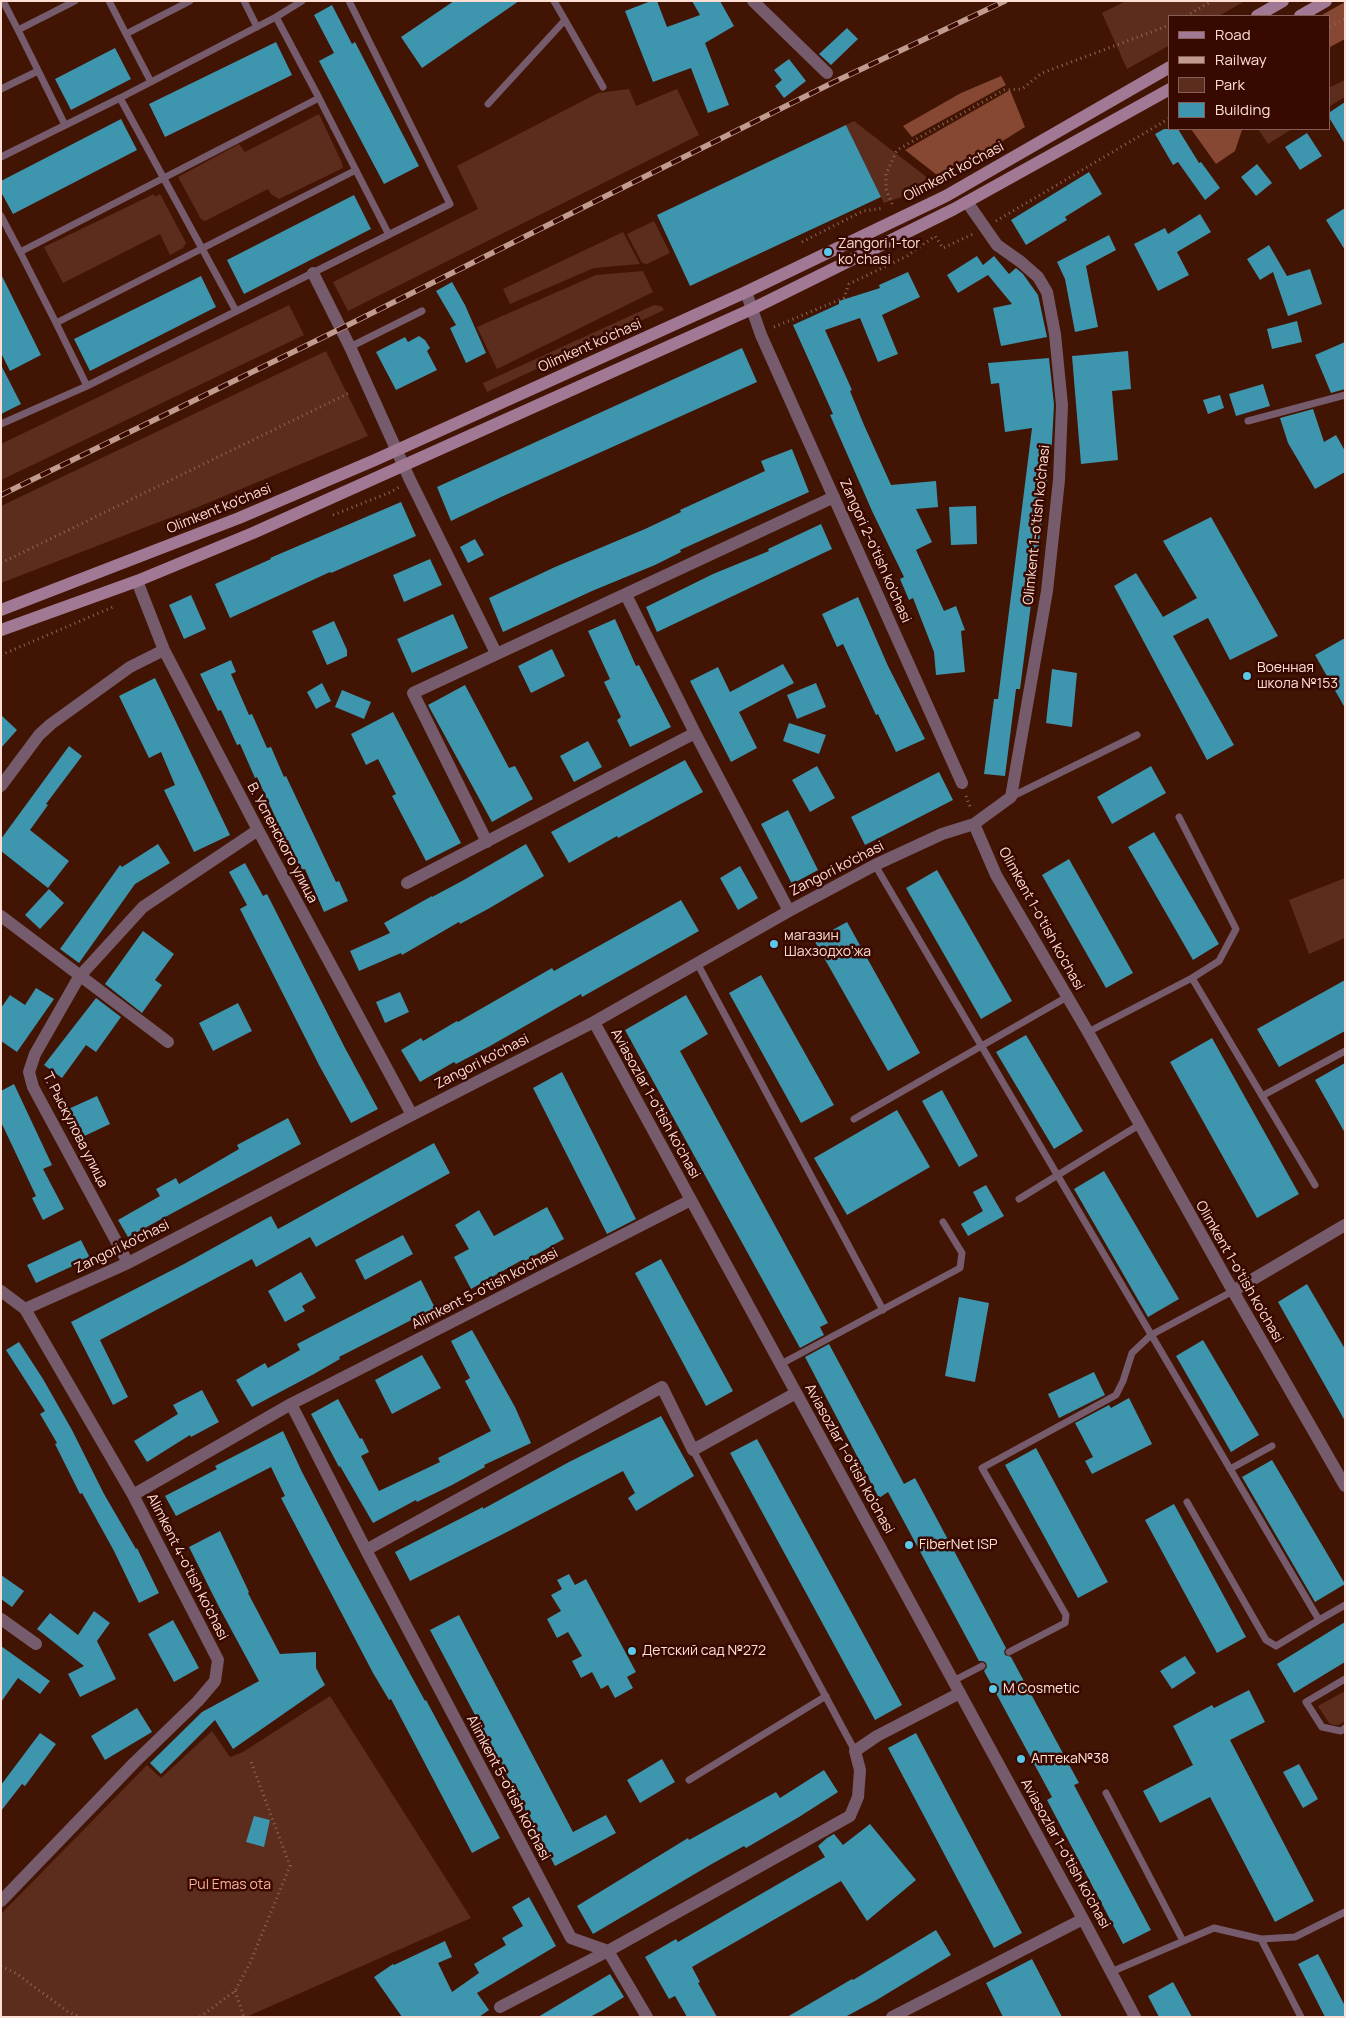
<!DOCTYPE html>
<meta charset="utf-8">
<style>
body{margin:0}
#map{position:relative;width:1346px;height:2018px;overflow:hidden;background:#421403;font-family:Manrope,sans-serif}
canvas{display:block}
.frame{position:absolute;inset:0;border:2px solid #ffdfd4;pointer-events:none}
.legend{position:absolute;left:1168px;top:15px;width:162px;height:115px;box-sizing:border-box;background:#370900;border:1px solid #875f55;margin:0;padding:6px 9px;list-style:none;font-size:15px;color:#ffdfd4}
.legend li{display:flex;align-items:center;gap:10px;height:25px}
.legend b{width:25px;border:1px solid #875f55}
</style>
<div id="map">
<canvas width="1346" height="2018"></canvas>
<div class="frame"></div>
<ul class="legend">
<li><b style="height:6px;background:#a27994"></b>Road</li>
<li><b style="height:6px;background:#c09b8e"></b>Railway</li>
<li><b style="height:14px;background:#5c2d1c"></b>Park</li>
<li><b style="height:14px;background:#3d95ae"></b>Building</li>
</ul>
</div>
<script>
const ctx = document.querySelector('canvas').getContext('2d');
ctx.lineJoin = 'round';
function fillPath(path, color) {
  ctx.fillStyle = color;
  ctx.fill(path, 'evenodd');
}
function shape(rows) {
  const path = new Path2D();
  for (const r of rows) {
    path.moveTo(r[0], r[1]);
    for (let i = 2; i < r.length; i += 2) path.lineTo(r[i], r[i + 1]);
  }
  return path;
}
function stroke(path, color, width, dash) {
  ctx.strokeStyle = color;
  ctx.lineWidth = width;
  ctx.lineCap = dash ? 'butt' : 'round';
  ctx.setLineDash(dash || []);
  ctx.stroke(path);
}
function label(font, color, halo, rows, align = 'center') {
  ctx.font = font + ' Manrope,sans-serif';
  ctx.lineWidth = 5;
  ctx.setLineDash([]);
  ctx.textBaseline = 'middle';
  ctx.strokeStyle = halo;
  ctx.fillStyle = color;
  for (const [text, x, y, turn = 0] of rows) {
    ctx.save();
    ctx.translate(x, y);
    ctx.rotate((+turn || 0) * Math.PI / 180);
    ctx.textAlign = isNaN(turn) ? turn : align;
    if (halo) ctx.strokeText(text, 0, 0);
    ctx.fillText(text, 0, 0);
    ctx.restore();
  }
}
fillPath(shape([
 [1126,1,1245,1,1219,16,1170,16,1170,45,1127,69,1102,13],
 [1345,80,1345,97,1330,106,1330,87],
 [629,89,636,106,677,89,699,135,348,311,333,282,478,209,457,166,598,93],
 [319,114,342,163,343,168,279,199,271,194,268,189,205,221,201,219,178,177,239,144,245,152],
 [854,121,933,182,916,192,884,203,846,125],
 [1258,129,1292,129,1268,144],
 [154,194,155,197,160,194,186,243,183,248,170,255,160,234,63,283,44,247],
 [654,221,670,253,647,264,642,263,627,234],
 [623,232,640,264,594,268,510,304,503,289],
 [643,271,653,292,497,369,477,327,596,275],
 [289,305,304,335,1,480,1,444],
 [654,305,661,306,664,310,487,392,483,383],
 [326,351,368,436,198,507,1,583,1,506],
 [1345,878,1345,938,1309,954,1289,900],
 [1345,1691,1345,1721,1339,1725,1333,1725,1329,1723,1318,1706],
 [330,1696,471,1918,246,2017,1,2017,1,1914,147,1765,161,1778,212,1731,230,1757,243,1752]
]), '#5c2d1c');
fillPath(shape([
 [1345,2,1345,39,1330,47,1330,16,1320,16],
 [1001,76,1006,85,912,137,903,126,961,93],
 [1010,90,1025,127,942,179,905,150],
 [1191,129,1241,129,1242,130,1235,151,1216,164]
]), '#864832');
fillPath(shape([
 [454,1,519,1,422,68,401,37],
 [651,1,657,1,667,27,700,15,692,1,720,1,734,26,705,43,729,105,708,113,691,68,653,82,625,11],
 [332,5,352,44,355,42,419,166,384,184,319,61,334,53,314,15],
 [847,28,858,39,831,65,819,54],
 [276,42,292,75,165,137,149,104],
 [115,48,131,79,71,110,55,79],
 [789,59,806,81,784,98,775,86,782,80,774,70],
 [1345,102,1345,144,1330,119,1330,112],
 [121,119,137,150,13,214,1,192,1,181],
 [846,125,881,197,690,286,657,215],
 [1164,129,1178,129,1199,163,1201,162,1220,188,1205,200,1178,162,1173,165,1155,134],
 [1307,133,1322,156,1300,170,1285,147],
 [1257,164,1272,183,1256,196,1241,177],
 [1089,172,1102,194,1065,217,1067,220,1026,245,1011,220],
 [354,195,371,229,244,294,227,260],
 [1345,208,1345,250,1326,220],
 [1200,214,1211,232,1177,252,1189,275,1158,291,1134,244,1165,228,1168,234],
 [1109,235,1116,250,1086,266,1098,327,1075,332,1065,279,1057,262],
 [1269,245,1287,276,1310,269,1322,304,1288,316,1273,272,1260,280,1247,259],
 [977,256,983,265,994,256,1009,274,1016,268,1023,274,1038,295,1047,337,1001,346,993,308,1012,304,988,275,958,293,947,275],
 [908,272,920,297,882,315,898,354,878,362,860,318,825,330,852,390,850,391,864,425,891,485,936,481,938,507,916,509,932,542,916,550,944,611,956,606,965,630,961,631,965,672,936,675,934,652,913,598,909,600,900,579,904,577,872,511,830,415,833,414,793,325,839,304,839,301,880,288,879,285],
 [1,274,41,355,10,371,1,353],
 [201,276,216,307,90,371,74,339],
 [452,282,465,305,486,353,466,363,450,328,456,325,436,291],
 [1297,321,1302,342,1272,349,1267,329],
 [419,336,425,340,430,348,427,351,437,370,396,390,376,352,405,337,408,342],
 [1345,342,1345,389,1331,393,1315,355],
 [742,348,757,382,501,497,451,521,437,487],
 [1128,351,1131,389,1112,391,1118,460,1081,464,1072,356],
 [1049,358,1054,405,1052,442,1020,689,1016,689,1005,776,984,774,994,699,998,699,1032,428,1005,432,999,383,991,384,988,363],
 [1,365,21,404,1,414],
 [1263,384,1270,406,1236,416,1229,394],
 [1220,395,1224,408,1208,414,1203,400],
 [1313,409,1324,442,1336,435,1345,451,1345,472,1315,489,1288,443,1280,418],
 [792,449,809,492,680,550,681,552,655,565,592,591,503,632,489,598,555,567,645,529,681,512,680,510,765,471,761,461],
 [401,502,416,536,331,573,330,572,230,618,215,584,271,559,270,558],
 [976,506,977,544,951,545,949,507],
 [1211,517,1278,636,1230,660,1208,618,1173,636,1234,745,1207,760,1114,586,1136,573,1163,617,1197,598,1163,541],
 [821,524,832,549,657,632,646,607,713,574,769,551,768,549],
 [475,539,484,555,468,563,460,547],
 [430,559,442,585,404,602,393,575],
 [191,595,206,629,184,639,169,605],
 [858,597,888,666,925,739,896,752,878,714,876,715,843,644,837,647,822,614],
 [453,614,468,648,412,673,397,639],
 [615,619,636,666,639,665,671,727,630,747,617,720,621,717,604,682,610,679,588,631],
 [334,621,347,650,347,656,327,665,312,631],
 [1345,638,1345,708,1315,655],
 [552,649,565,676,531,693,518,666],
 [231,660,236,672,231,674,249,715,252,714,267,748,271,747,284,777,286,776,336,882,339,881,348,901,324,912,305,869,301,870,288,840,286,841,257,777,255,778,240,744,237,745,221,710,218,711,200,674],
 [783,664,794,683,739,712,757,748,731,762,690,681,718,667,730,692],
 [1052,669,1077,673,1072,727,1046,723],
 [155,678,230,835,194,852,164,790,175,785,161,752,149,758,119,696],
 [322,683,331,701,316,709,307,692],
 [816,683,826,707,797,719,787,695],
 [465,685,509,768,515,766,533,799,492,822,428,705],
 [342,690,371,702,364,719,335,707],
 [393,712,461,843,426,861,392,796,396,794,378,759,366,765,351,734],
 [1,715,17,730,1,748],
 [789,723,826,735,819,754,783,741],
 [588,741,602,767,574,782,560,756],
 [69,746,82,756,46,804,48,805,30,830,69,861,48,888,1,851,1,839],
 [685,760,703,792,618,838,617,836,569,863,551,832],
 [817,766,835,798,810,812,792,780],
 [1151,766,1166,793,1112,824,1097,797],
 [939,772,953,800,865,845,851,817],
 [788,810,818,870,792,884,761,824],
 [1154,832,1219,944,1193,960,1128,847],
 [158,844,170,863,135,884,79,963,60,949,120,865,122,867],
 [526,844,544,876,488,909,460,924,459,922,402,955,401,953,359,971,350,951,390,933,384,923,432,896,432,897,462,881],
 [1069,859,1133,973,1106,988,1042,875],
 [245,863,263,896,267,894,345,1048,378,1109,351,1123,319,1065,240,909,247,905,229,872],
 [740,866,758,898,738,910,720,878],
 [937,870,1012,1001,981,1019,906,888],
 [49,889,64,903,40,929,25,915],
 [681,900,699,931,582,997,581,994,490,1046,456,1064,454,1062,420,1082,401,1050,421,1038,423,1041,457,1021,458,1022,552,968,554,971],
 [847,922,920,1053,888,1071,814,940],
 [143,931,174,954,155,980,162,985,142,1013,105,984],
 [761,975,834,1105,801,1123,729,993],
 [1345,980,1345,1031,1279,1067,1257,1029],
 [36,988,54,999,17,1052,1,1041,1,1008,10,995,25,1005],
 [400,992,409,1012,385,1023,376,1002],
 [686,995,708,1034,680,1051,828,1323,820,1327,824,1335,800,1348,625,1030],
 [96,998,121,1017,96,1052,86,1045,62,1078,44,1065],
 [238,1003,252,1031,213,1051,199,1023],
 [1026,1035,1083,1131,1054,1149,996,1052],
 [1212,1038,1299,1194,1257,1218,1170,1062],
 [1345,1063,1345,1133,1315,1080],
 [562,1072,636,1219,607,1234,533,1088],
 [14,1084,52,1165,43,1169,64,1209,43,1220,32,1198,36,1196,1,1122,1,1091],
 [942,1090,978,1156,959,1167,922,1101],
 [97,1096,110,1124,78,1139,64,1111],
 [897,1110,930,1167,847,1215,814,1158],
 [288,1118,301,1144,128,1237,118,1220,160,1196,156,1189,176,1178,179,1184,239,1149,237,1145],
 [434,1143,450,1173,316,1247,310,1237,256,1267,252,1259,100,1340,128,1397,113,1405,71,1322,184,1264,271,1216,278,1229],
 [1104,1171,1179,1299,1148,1317,1074,1189],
 [986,1185,1004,1216,968,1236,961,1224,983,1211,973,1192],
 [547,1207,564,1239,523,1262,522,1260,471,1289,454,1257,469,1249,455,1225,479,1210,494,1236],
 [403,1235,413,1254,365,1280,355,1260],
 [81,1240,90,1258,36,1283,27,1265],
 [661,1259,733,1391,706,1406,635,1273],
 [301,1272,316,1298,302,1306,305,1311,285,1322,268,1291],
 [421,1280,435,1308,339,1357,340,1359,314,1374,252,1407,236,1380,265,1363,268,1368,300,1350,297,1344],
 [1307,1284,1345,1349,1345,1421,1278,1302],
 [959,1297,989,1303,975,1382,945,1376],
 [472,1330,515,1407,531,1443,484,1465,485,1467,452,1485,417,1502,416,1500,373,1523,340,1466,339,1467,311,1414,338,1399,360,1439,362,1438,369,1452,361,1456,379,1491,440,1462,438,1458,491,1431,465,1381,470,1378,451,1341],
 [1203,1340,1259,1435,1231,1452,1176,1356],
 [19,1342,43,1379,72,1430,104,1494,136,1549,137,1548,159,1593,139,1603,114,1551,82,1493,80,1494,55,1444,57,1443,40,1414,45,1411,6,1350],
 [829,1344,904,1484,915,1478,1006,1648,1004,1651,1005,1655,1011,1657,1079,1783,1074,1785,1151,1930,1123,1944,1047,1800,1052,1797,984,1671,987,1667,986,1663,983,1661,979,1661,888,1492,879,1498,805,1357],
 [422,1355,441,1388,392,1414,375,1380],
 [1094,1372,1105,1395,1059,1418,1048,1394],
 [202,1390,219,1422,191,1437,190,1435,147,1462,134,1441,178,1414,173,1405],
 [1129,1398,1152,1444,1092,1474,1085,1461,1093,1457,1075,1423,1109,1405,1111,1408],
 [661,1416,694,1476,636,1511,628,1498,635,1493,623,1471,507,1532,410,1581,395,1552,483,1507,483,1509,569,1462],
 [283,1431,302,1472,342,1549,425,1701,426,1700,500,1838,472,1853,391,1699,389,1700,373,1673,281,1498,285,1496,271,1467,176,1516,165,1496,217,1469,215,1466],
 [757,1439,902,1705,875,1720,730,1453],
 [1036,1448,1108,1582,1078,1598,1005,1465],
 [1272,1460,1345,1584,1315,1602,1242,1477],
 [1174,1504,1246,1637,1217,1653,1145,1520],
 [220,1531,249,1592,248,1593,280,1654,316,1652,316,1668,325,1685,233,1749,215,1720,161,1774,150,1763,202,1712,259,1681,219,1607,189,1547],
 [569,1574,575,1585,586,1579,636,1672,627,1677,633,1688,615,1698,608,1685,601,1689,592,1672,581,1678,572,1661,582,1656,568,1632,557,1638,547,1619,561,1611,551,1595,562,1589,557,1580],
 [1,1575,24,1591,12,1607,1,1599],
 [94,1611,110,1623,97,1641,116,1679,80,1697,68,1674,84,1666,37,1629,50,1613,78,1635],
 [459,1615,573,1832,606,1815,616,1833,555,1866,430,1630],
 [173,1620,199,1668,174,1682,148,1634],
 [1345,1622,1345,1662,1294,1693,1277,1664],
 [1,1646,50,1681,40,1694,18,1678,1,1702],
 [1185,1656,1196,1673,1172,1689,1160,1671],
 [1249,1690,1265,1722,1230,1740,1314,1901,1275,1922,1210,1797,1160,1823,1143,1791,1193,1765,1173,1726,1212,1705,1214,1708],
 [137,1708,152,1732,105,1760,91,1736],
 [40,1733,56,1744,25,1786,22,1784,1,1811,1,1785],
 [916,1733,1022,1933,994,1948,888,1748],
 [662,1759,675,1782,640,1803,627,1780],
 [1299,1764,1318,1799,1303,1808,1283,1772],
 [824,1770,838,1792,799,1817,746,1848,744,1846,710,1865,593,1934,577,1906,688,1838,689,1840,776,1792,780,1798],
 [254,1816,270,1820,264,1847,246,1842],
 [870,1824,916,1880,867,1921,841,1881,692,1967,700,1982,698,1983,717,2017,687,2017,675,1996,669,1999,645,1957,676,1939,678,1942,825,1857,818,1846,827,1838,834,1834,843,1845],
 [529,1897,556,1946,477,1993,489,2010,479,2017,402,2017,374,1977,393,1964,394,1965,445,1941,452,1957,438,1963,452,1992,479,1973,474,1964,506,1945,502,1938,523,1926,512,1907],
 [936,1930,951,1955,875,2001,845,2017,787,2017,852,1979,853,1980],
 [1318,1954,1345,2006,1345,2017,1325,2017,1298,1964],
 [1032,1959,1062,2017,1003,2017,986,1983],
 [610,1974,624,1997,603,2010,590,2017,538,2017],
 [1173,1982,1192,2017,1159,2017,1148,1996]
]), '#3d95ae');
stroke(shape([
 [1186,16,1212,1],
 [1330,27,1345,19],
 [892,204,886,189,886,174,897,150,1004,90,1022,89,1042,73,1170,25],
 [996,221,1170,118],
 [802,242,863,211,884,208],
 [774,327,844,298,849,284,907,256,935,236,943,248,973,234],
 [333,515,391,492,399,487],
 [1,563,351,392],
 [1,655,113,607],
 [966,796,971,809],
 [1,1966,17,1974,67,2011,80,2017],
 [235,1991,244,2017],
 [200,2017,235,1991,250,1963,290,1866,250,1759]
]), '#8f6758', 3, [1, 4]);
stroke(shape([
 [3,1,18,30,75,1],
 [109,1,126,34,190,1],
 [244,1,257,27],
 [276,17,302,1],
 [565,20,603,87],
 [18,30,65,125],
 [126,34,151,82],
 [1,89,38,71],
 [120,98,276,17,319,98],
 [488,104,565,20,554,1],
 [1,157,120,98,236,311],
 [356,170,56,323,20,252,319,98,389,235],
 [1,216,20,252],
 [56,323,87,386],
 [350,347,422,311],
 [1248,421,1345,395],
 [1,424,87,386,450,204,349,1],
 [1011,797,1137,735],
 [1179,817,1236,929,1219,961,1192,978],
 [875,865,1319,1620,1276,1646,1266,1640,1187,1502],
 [697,963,883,1310],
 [1088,1032,1192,978,1315,1185],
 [1262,1096,1345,1051],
 [854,1119,1067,997],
 [1019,1199,1139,1125],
 [781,1364,960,1268,962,1253,943,1222],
 [693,1450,855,1751],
 [1230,1469,1272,1446],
 [1319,1620,1345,1605],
 [1009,1652,1065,1623,1066,1615,982,1468,1116,1395,1123,1381,1132,1353,1151,1335,1233,1291],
 [1345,1679,1306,1702,1322,1727,1341,1731,1345,1728],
 [953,1681,982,1666],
 [689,1780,826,1696],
 [1106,1793,1183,1941],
 [1261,1939,1301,2017],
 [1111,1972,1214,1928,1261,1939,1295,1937,1345,1912]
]), '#755b6b', 7);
stroke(shape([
 [753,1,827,73],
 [313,273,350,347,410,480,496,653],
 [746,292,761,335,962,783],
 [137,581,164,650,258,830,412,1115],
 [626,595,695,733,789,911],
 [1,786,39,735,51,724,130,667,164,650],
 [974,824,996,875,1088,1032,1233,1291,1345,1486],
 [487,842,413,693,834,497],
 [407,883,695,733],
 [1,916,168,1042],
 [594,1022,1083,1919,1135,2017],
 [128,1263,33,1087,29,1072,35,1054,79,977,143,907,258,830],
 [1,1291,25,1309,133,1495,218,1660,215,1681,198,1701,134,1763,1,1901],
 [1233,1291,1345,1225],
 [25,1309,128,1263,412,1115,594,1022,789,911,875,865,942,834,974,824,1011,797,1047,591,1059,480,1062,405,1055,334,1047,292,1038,277,1021,262,997,245,967,202],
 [291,1404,366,1550,571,1938,608,1951,647,2017],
 [133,1495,291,1404,691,1200],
 [366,1550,662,1387,693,1450,796,1393],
 [1,1619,36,1644],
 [500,2007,608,1951,850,1816,858,1797,860,1770,855,1751,877,1736,960,1693],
 [892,2017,1083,1919]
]), '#755b6b', 12);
stroke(shape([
 [1257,16,1283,1],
 [1300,16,1326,1],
 [1,610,239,518,375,460,746,292,946,196,1170,67],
 [1,630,137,581,253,533,752,309,954,209,1170,89]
]), '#a27994', 12);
const rail = shape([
 [1,495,340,329,832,83,1005,1]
]);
stroke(rail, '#c09b8e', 5.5);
stroke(rail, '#370900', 4, [11]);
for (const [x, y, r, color] of [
 [828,252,5,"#5cc7e7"],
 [1247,676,5,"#5cc7e7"],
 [774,944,5,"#5cc7e7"],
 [909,1545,5,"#5cc7e7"],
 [632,1651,5,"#5cc7e7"],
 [993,1689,5,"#5cc7e7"],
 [1021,1759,5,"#5cc7e7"]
]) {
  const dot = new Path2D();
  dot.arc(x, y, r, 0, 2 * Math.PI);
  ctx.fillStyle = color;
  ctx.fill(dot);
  stroke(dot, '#370900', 2);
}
label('14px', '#ffdfd4', '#370900', [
 ["Olimkent ko'chasi",954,172,-28],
 ["Olimkent ko'chasi",590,346,-24],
 ["Olimkent ko'chasi",219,509,-22],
 ["Olimkent 1-o'tish ko'chasi",1037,525,-84],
 ["Zangori 2-o'tish ko'chasi",875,551,66],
 ["В. Успенского улица",282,843,62],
 ["Zangori ko'chasi",837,869,-27],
 ["Olimkent 1-o'tish ko'chasi",1041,919,61],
 ["Zangori ko'chasi",482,1062,-27],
 ["Aviasozlar 1-o'tish ko'chasi",655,1104,61],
 ["Т. Рыскулова улица",75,1130,63],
 ["Zangori ko'chasi",122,1247,-26],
 ["Olimkent 1-o'tish ko'chasi",1239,1272,60],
 ["Alimkent 5-o'tish ko'chasi",485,1289,-27],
 ["Aviasozlar 1-o'tish ko'chasi",849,1459,61],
 ["Alimkent 4-o'tish ko'chasi",187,1567,63],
 ["Alimkent 5-o'tish ko'chasi",508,1788,62],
 ["Aviasozlar 1-o'tish ko'chasi",1065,1854,61]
]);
label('14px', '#ffdfd4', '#370900', [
 ["Zangori 1-tor",838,244],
 ["ko‘chasi",838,260],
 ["Военная",1257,668],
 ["школа №153",1257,684],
 ["магазин",784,936],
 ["Шахзодхо’жа",784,952],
 ["FiberNet ISP",919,1545],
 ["Детский сад №272",642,1651],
 ["M Cosmetic",1003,1689],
 ["Аптека№38",1031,1759]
], 'left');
label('14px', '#feb298', '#370900', [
 ["Pul Emas ota",230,1885]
]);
</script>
